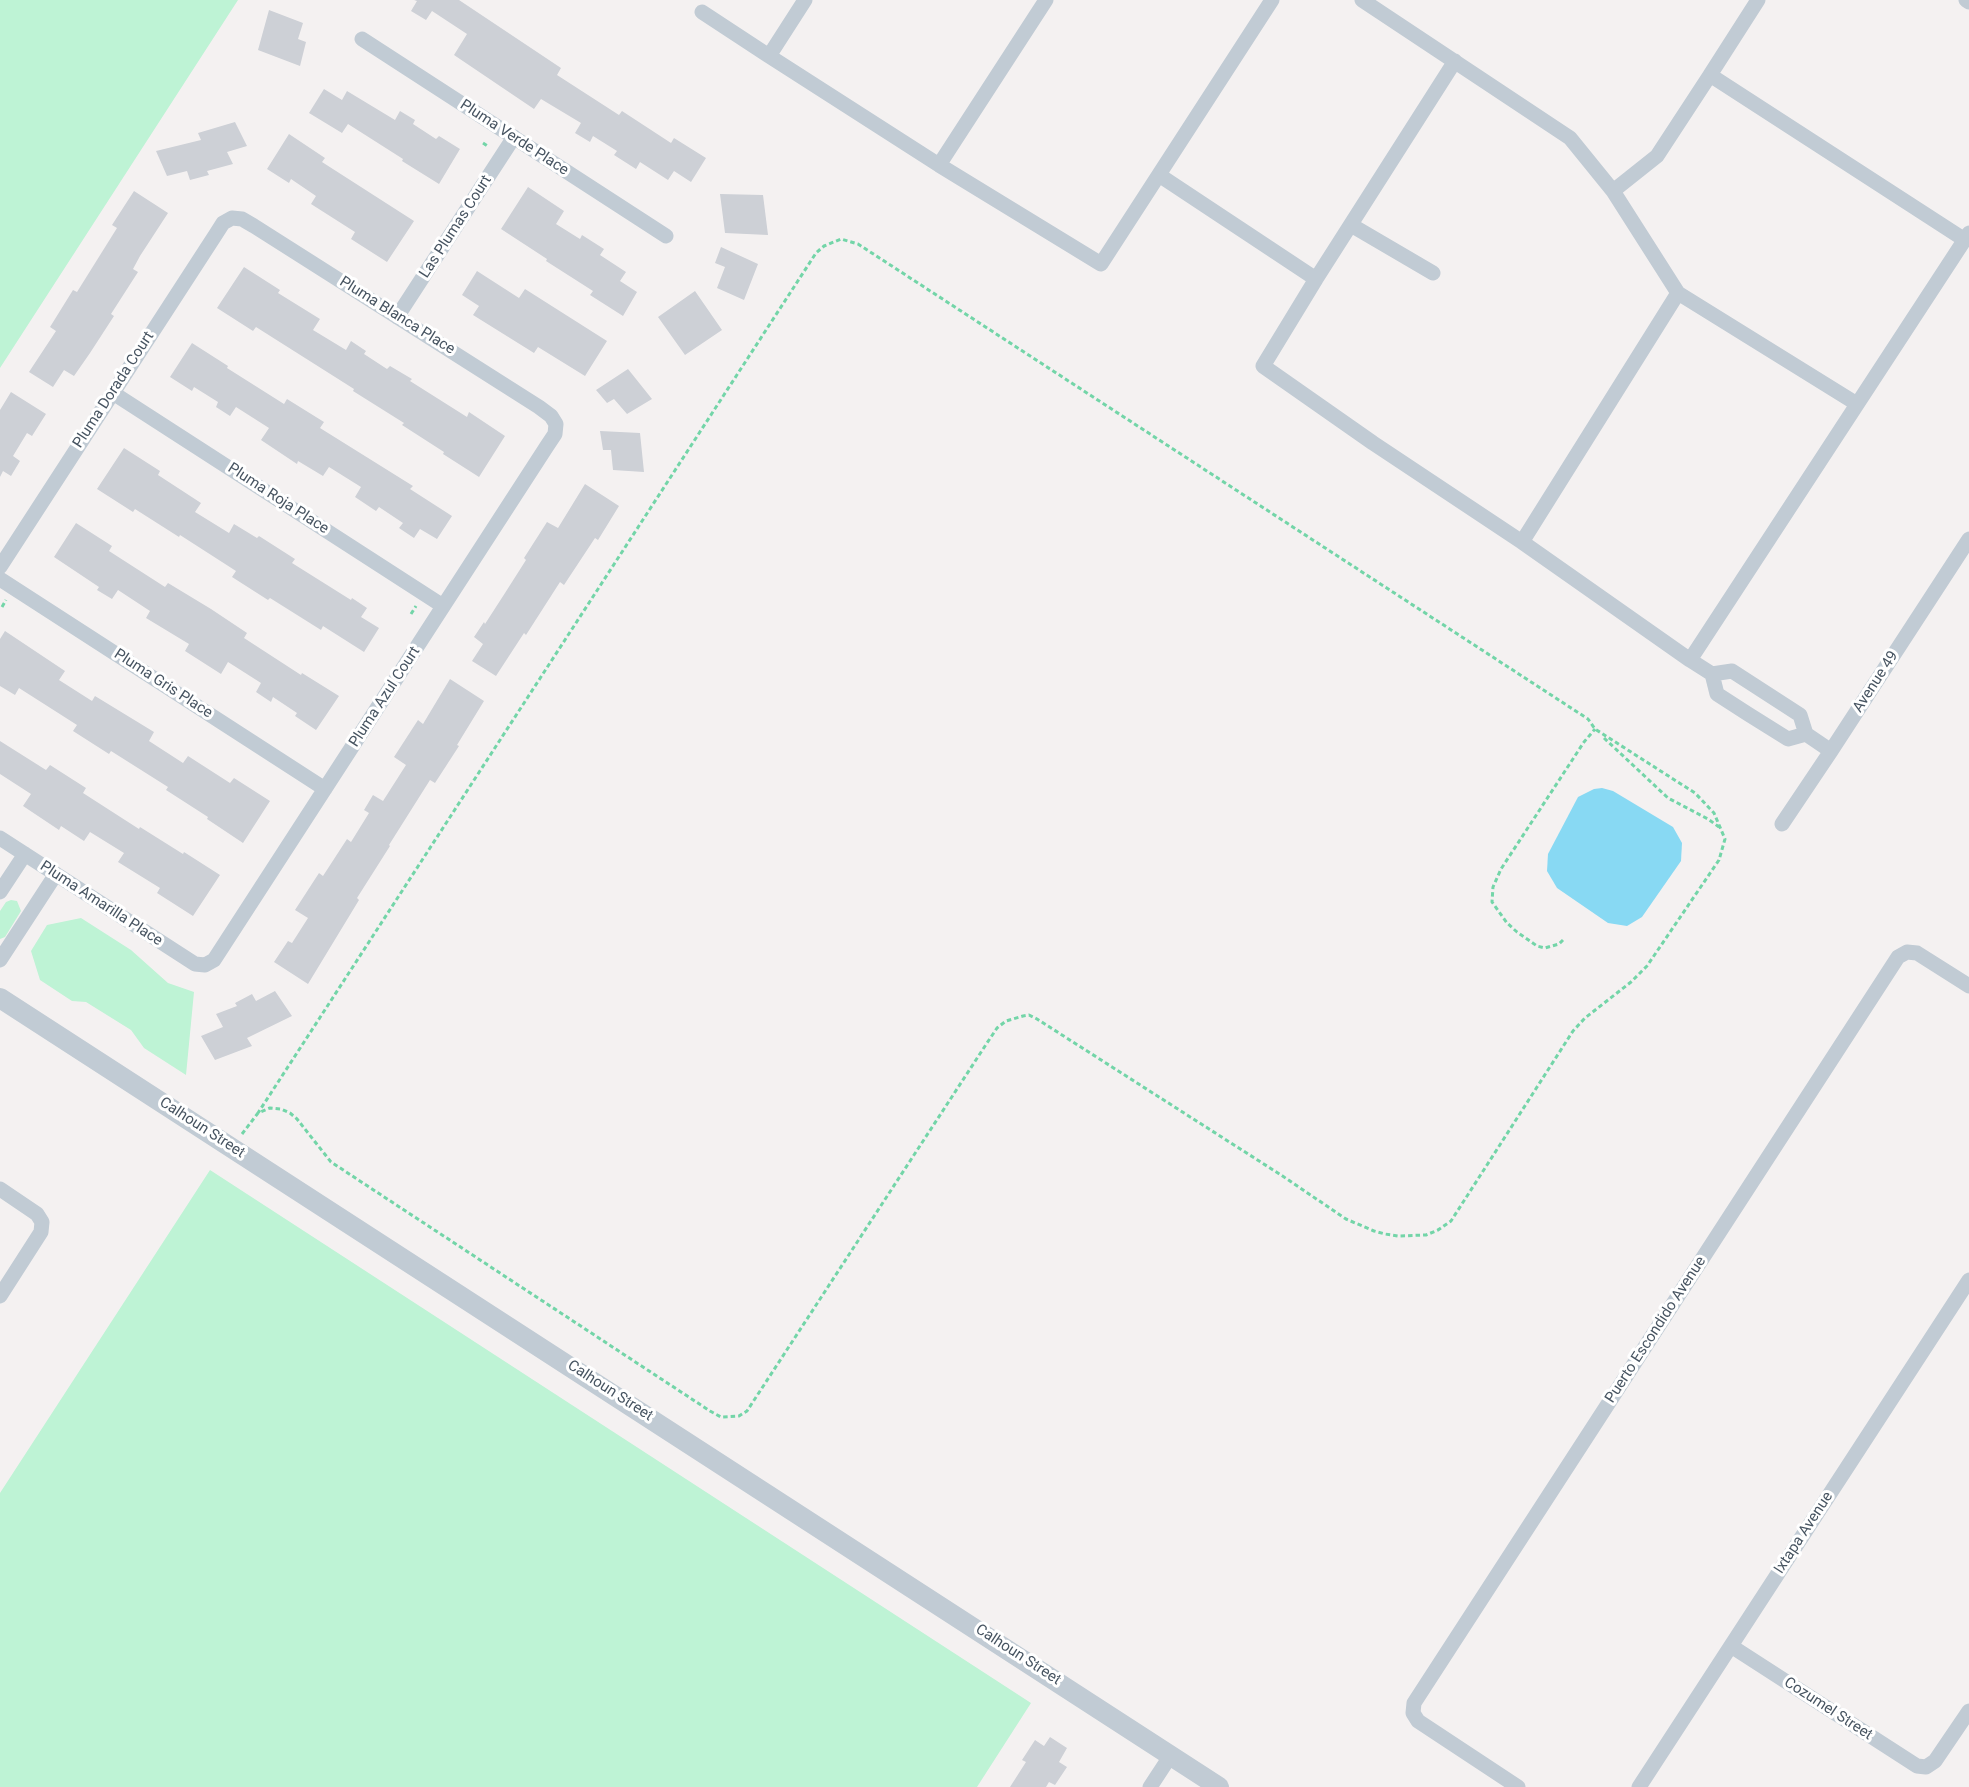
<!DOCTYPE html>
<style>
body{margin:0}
canvas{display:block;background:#f4f1f1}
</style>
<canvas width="1969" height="1787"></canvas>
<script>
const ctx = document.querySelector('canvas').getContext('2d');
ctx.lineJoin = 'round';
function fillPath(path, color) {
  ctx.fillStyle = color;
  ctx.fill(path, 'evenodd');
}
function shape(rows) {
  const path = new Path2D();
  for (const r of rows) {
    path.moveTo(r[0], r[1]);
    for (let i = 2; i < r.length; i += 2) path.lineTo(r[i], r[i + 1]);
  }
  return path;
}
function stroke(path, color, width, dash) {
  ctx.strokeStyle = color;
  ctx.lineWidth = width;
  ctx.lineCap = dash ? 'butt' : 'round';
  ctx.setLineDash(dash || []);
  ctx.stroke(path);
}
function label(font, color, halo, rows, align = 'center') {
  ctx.font = font + ' Roboto,sans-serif';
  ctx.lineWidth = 6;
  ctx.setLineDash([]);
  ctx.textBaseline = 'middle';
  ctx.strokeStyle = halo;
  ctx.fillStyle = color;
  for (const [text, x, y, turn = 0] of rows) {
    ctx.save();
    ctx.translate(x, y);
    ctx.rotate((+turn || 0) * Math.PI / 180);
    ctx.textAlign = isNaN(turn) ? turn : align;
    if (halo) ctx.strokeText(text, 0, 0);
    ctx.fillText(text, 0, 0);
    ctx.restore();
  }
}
fillPath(shape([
 [0,0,238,0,0,368],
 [11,900,17,901,21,911,5,937,0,939,0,911,6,902],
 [81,918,131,950,168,983,194,992,186,1075,144,1048,131,1030,86,1002,72,1001,40,980,31,951,47,925],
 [210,1170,1031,1703,977,1787,0,1787,0,1493]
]), '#bef3d5');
fillPath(shape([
 [1602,788,1613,791,1673,827,1682,843,1681,861,1642,917,1627,926,1608,923,1557,888,1547,871,1548,854,1578,797,1594,789]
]), '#88d9f3');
fillPath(shape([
 [414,0,459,0,561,68,557,75,619,115,622,111,671,143,674,138,706,158,691,182,674,171,668,180,640,162,636,169,614,155,617,151,593,136,590,142,575,133,581,123,541,99,534,109,454,55,467,34,432,11,426,20,411,11,417,1],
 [269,10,303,23,298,39,306,42,300,66,258,50],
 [324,89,342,100,347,91,395,120,400,111,415,120,413,124,436,139,439,136,460,149,439,184,402,161,403,159,348,124,342,133,309,113],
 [235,122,247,146,227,152,233,164,207,171,209,175,190,180,187,171,167,176,156,151,201,140,198,133],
 [289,134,325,158,322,162,414,221,387,262,351,239,355,232,311,204,316,196,291,179,289,183,267,169],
 [528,187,564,211,556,224,580,239,582,235,604,249,600,255,626,272,620,281,637,292,623,316,590,295,593,291,546,261,547,259,501,229],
 [134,191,168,213,140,256,133,269,138,272,111,314,114,316,90,353,74,376,64,370,53,387,29,372,56,331,50,327,73,290,77,292,117,228,112,225],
 [720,194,763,195,768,235,725,233],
 [721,247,758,264,744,300,717,288,725,267,715,263],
 [244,267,280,290,278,293,320,319,313,330,346,350,351,341,366,351,364,354,387,369,390,366,412,379,410,381,467,417,469,412,505,436,479,477,443,454,444,452,402,425,404,423,353,391,354,389,256,327,253,331,217,308],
 [477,271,519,298,525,289,607,341,585,376,538,347,534,353,473,315,479,306,462,295],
 [695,291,722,330,685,355,658,317],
 [192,343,228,366,227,368,284,404,287,399,324,422,320,428,413,486,410,489,452,516,437,539,420,529,414,538,399,528,403,523,379,507,376,511,355,497,361,487,329,467,323,476,298,461,297,464,261,440,269,428,236,407,230,416,216,407,218,402,194,387,192,391,170,377],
 [628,369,652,399,627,414,614,399,607,403,596,390],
 [11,392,46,414,32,436,27,433,13,456,20,461,11,476,3,471,0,477,0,410],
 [600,431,640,433,644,472,613,470,611,450,603,450],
 [124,448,160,471,158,475,201,503,195,512,229,533,234,524,257,538,259,536,295,559,292,563,351,600,352,598,367,608,361,617,379,628,364,652,323,626,321,630,270,598,268,600,232,577,236,571,180,535,179,537,135,509,133,512,97,489],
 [585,484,619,506,598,540,595,538,564,585,560,582,526,635,524,633,496,676,472,661,483,644,474,637,484,622,485,624,505,593,526,560,524,558,547,522,558,528],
 [76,523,112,546,109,551,165,587,168,583,211,609,247,633,244,638,301,675,302,673,339,696,316,730,295,716,297,713,273,697,271,702,256,692,261,683,228,662,221,674,185,651,189,644,146,618,150,611,118,590,112,599,97,590,99,587,54,557],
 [5,631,65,671,59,680,92,701,95,696,154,732,149,741,183,763,188,756,230,783,234,778,270,801,243,843,207,819,208,817,166,790,168,787,111,751,109,754,73,731,77,725,19,688,15,695,0,686,0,639],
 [450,679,484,701,457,745,459,746,435,783,430,780,389,845,390,846,357,898,359,900,308,984,274,962,288,941,292,943,308,918,295,910,319,873,323,876,347,839,351,842,369,813,364,810,373,795,383,801,406,765,394,757,418,720,423,724],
 [0,741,46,770,50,765,86,788,83,793,139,829,140,827,183,854,184,852,220,875,193,916,157,893,160,888,118,862,124,853,90,832,84,841,61,826,59,830,23,806,31,794,0,774],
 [275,991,292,1016,247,1038,252,1046,215,1060,201,1036,223,1027,216,1014,237,1006,235,1003,252,994,256,1001],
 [1050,1737,1067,1748,1059,1762,1067,1767,1055,1785,1049,1782,1046,1787,1010,1787,1026,1762,1022,1760,1035,1740,1044,1746]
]), '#cdd0d6');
stroke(shape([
 [483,143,489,147],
 [2,607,6,600],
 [411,614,416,606],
 [1604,738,1668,798,1708,819,1719,827],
 [1563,940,1559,944,1545,948,1537,946,1517,932,1507,923,1492,902,1493,887,1501,869,1584,742,1595,729],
 [242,1134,258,1113,270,1108,281,1109,290,1113,297,1119,331,1162,710,1411,721,1417,739,1416,747,1411,987,1043,997,1028,1006,1021,1023,1016,1029,1015,1037,1019,1281,1175,1346,1219,1374,1231,1385,1234,1398,1236,1426,1235,1438,1230,1451,1221,1573,1031,1585,1018,1631,982,1647,966,1719,860,1725,839,1714,813,1695,793,1595,729,1588,719,858,244,841,239,824,246,816,253,258,1113]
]), '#73d5a8', 3, [4.5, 3]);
stroke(shape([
 [805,0,769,56,939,165],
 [1046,0,939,165,1101,264,1272,0],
 [1362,0,1570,138,1613,191,1678,293],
 [1758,0,1710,75,1965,240],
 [1966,0,1969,2],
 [702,12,769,56],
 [362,39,666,236],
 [1159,175,1316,279,1455,61],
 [1613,191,1657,156,1710,75],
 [1351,225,1433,273],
 [1316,279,1263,366,1373,443,1522,542],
 [397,317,514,137],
 [113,393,443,606],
 [0,567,216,234,223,223,232,218,242,219,254,226,539,407,551,416,556,424,555,434,547,446,214,960,205,965,195,964,0,838],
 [0,579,325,789],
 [1690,660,1522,542,1678,293,1857,404],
 [1712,674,1717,694,1748,714,1788,739,1806,734],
 [1831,751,1806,734,1800,715,1732,671,1712,674,1690,660,1969,233],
 [1782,824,1831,751,1969,539],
 [0,892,25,854],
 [0,960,56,874],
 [0,1189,37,1214,42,1222,41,1232,0,1296],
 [1731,1646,1917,1766,1926,1767,1935,1761,1969,1711],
 [1150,1787,1171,1755],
 [1518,1787,1418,1721,1413,1713,1414,1703,1898,957,1907,952,1917,953,1969,986],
 [1639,1787,1969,1280]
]), '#c1cbd4', 15);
stroke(shape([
 [0,998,1219,1787]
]), '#c1cbd4', 20);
label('15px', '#475461', '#fff', [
 ["Pluma Verde Place",514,138,33],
 ["Las Plumas Court",456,227,-57],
 ["Pluma Blanca Place",397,316,32],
 ["Pluma Dorada Court",114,390,-57],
 ["Pluma Roja Place",278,499,33],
 ["Avenue 49",1876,682,-57],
 ["Pluma Gris Place",163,684,33],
 ["Pluma Azul Court",385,697,-57],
 ["Pluma Amarilla Place",101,904,33],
 ["Calhoun Street",202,1128,33],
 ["Puerto Escondido Avenue",1656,1330,-57],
 ["Calhoun Street",610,1391,33],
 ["Ixtapa Avenue",1804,1533,-57],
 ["Calhoun Street",1018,1655,33],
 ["Cozumel Street",1828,1709,33]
]);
</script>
